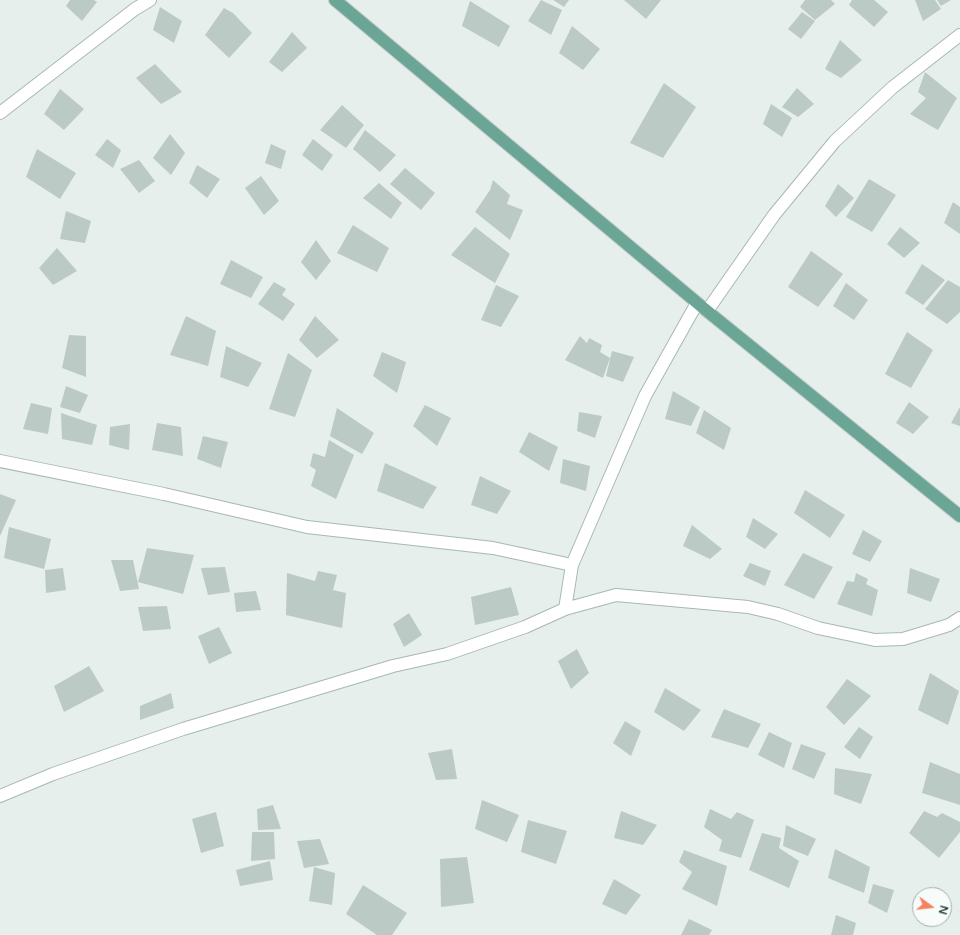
<!DOCTYPE html>
<style>
body{margin:0}
#map{position:relative;width:960px;height:935px;overflow:hidden;background:#e6efeb;font-family:"Varela Round",sans-serif}
canvas{display:block}
.north{position:absolute;left:912px;top:887px;width:40px;height:40px;box-sizing:border-box;background:#f7fbf9;border:1px solid #a3b1ad;border-radius:50%;rotate:105deg;font-size:11px;font-weight:700;line-height:16px;text-align:center;color:#24423a}
.north::after{content:'';display:block;margin:auto;width:14px;height:18px;background:#f4845f;clip-path:polygon(50% 0,100% 100%,50% 72%,0 100%)}
</style>
<div id="map">
<canvas width="960" height="935"></canvas>
<div class="north">N</div>
</div>
<script>
const ctx = document.querySelector('canvas').getContext('2d');
ctx.lineJoin = 'round';
function fillPath(path, color) {
  ctx.fillStyle = color;
  ctx.fill(path, 'evenodd');
}
function shape(rows) {
  const path = new Path2D();
  for (const r of rows) {
    path.moveTo(r[0], r[1]);
    for (let i = 2; i < r.length; i += 2) path.lineTo(r[i], r[i + 1]);
  }
  return path;
}
function stroke(path, color, width, dash) {
  ctx.strokeStyle = color;
  ctx.lineWidth = width;
  ctx.lineCap = dash ? 'butt' : 'round';
  ctx.setLineDash(dash || []);
  ctx.stroke(path);
}
fillPath(shape([
 [70,0,94,0,97,2,82,21,66,6],
 [541,0,562,10,551,35,528,21],
 [553,0,569,0,564,7],
 [624,0,661,0,646,19],
 [805,0,831,0,835,4,815,20,800,7],
 [852,0,874,0,888,12,874,27,849,5],
 [915,0,935,0,941,9,923,21],
 [937,0,951,0,941,6],
 [470,1,510,26,499,47,462,26],
 [160,7,182,21,174,43,153,30],
 [224,8,233,13,252,33,229,58,205,35],
 [802,12,815,21,801,39,788,29],
 [572,26,600,49,583,70,559,53],
 [292,32,307,48,282,72,269,62],
 [840,40,862,60,841,78,825,69],
 [155,64,182,92,161,104,136,78],
 [925,72,957,98,938,130,910,114,926,98,918,92],
 [664,83,696,107,663,158,630,143],
 [797,88,814,104,798,117,782,107],
 [60,89,84,109,64,130,44,114],
 [771,104,792,118,782,137,763,124],
 [342,105,364,125,346,148,320,130],
 [365,130,396,155,380,172,353,149],
 [170,134,185,153,171,175,153,158],
 [107,139,121,150,113,168,95,155],
 [313,139,333,155,322,171,302,155],
 [271,144,286,151,281,169,265,163],
 [37,149,76,173,60,199,26,177],
 [139,160,155,181,139,193,120,169],
 [197,165,220,179,207,198,189,183],
 [405,168,435,193,421,210,390,184],
 [261,176,279,201,264,215,245,188],
 [869,179,896,195,872,232,846,217],
 [493,180,510,195,507,204,523,210,510,240,475,212,490,190],
 [379,183,402,203,391,219,363,198],
 [838,184,854,198,836,217,825,206],
 [953,202,960,207,960,234,944,223],
 [66,211,91,221,85,243,60,239],
 [353,225,389,248,377,272,337,253],
 [475,227,510,254,495,283,451,255],
 [900,227,920,243,904,258,887,244],
 [316,240,331,261,316,280,301,262],
 [57,248,77,271,53,285,39,268],
 [811,251,843,274,818,307,788,287],
 [231,260,263,277,251,298,220,284],
 [922,264,945,280,923,305,905,293],
 [948,280,960,287,960,312,947,324,925,309],
 [274,282,286,289,282,295,295,304,283,321,258,304],
 [846,283,868,300,854,320,833,306],
 [496,285,519,296,501,327,481,320],
 [186,316,216,331,208,366,170,355],
 [315,316,339,340,317,358,299,340],
 [907,332,933,350,911,388,885,374],
 [69,335,86,336,86,377,62,368],
 [580,336,587,343,589,338,602,345,600,352,610,358,603,378,565,360],
 [226,346,262,363,248,387,220,377],
 [612,351,634,357,623,382,606,376],
 [382,352,406,362,397,393,373,376],
 [288,353,312,370,295,417,269,409],
 [66,386,88,395,80,413,60,407],
 [673,391,700,407,691,426,665,419],
 [909,402,929,417,913,434,896,423],
 [31,403,52,408,48,434,23,429],
 [425,405,451,418,437,446,413,426],
 [960,407,960,426,951,423],
 [337,408,374,433,362,454,330,436],
 [704,410,731,428,724,450,696,433],
 [579,412,602,416,595,438,577,431],
 [61,413,97,425,92,445,62,439],
 [157,423,181,427,183,456,152,450],
 [130,424,129,450,109,445,110,427],
 [529,432,558,447,549,471,519,452],
 [203,436,228,442,221,468,197,459],
 [329,440,354,455,336,499,311,486,316,470,310,466,313,453,325,457],
 [563,459,590,466,586,491,560,483],
 [385,463,437,487,423,509,377,491],
 [480,476,511,491,497,514,471,505],
 [805,490,845,515,830,538,794,513],
 [0,494,16,500,0,536],
 [753,518,778,534,765,549,746,537],
 [692,525,722,549,710,559,683,546],
 [9,527,51,539,44,569,4,558],
 [863,530,882,541,870,562,852,554],
 [147,548,194,555,183,594,138,582],
 [803,553,833,567,814,599,784,585],
 [111,560,133,560,139,589,120,591],
 [750,563,771,571,765,586,743,576],
 [225,567,230,592,208,595,201,568],
 [63,568,66,590,46,593,45,570],
 [910,568,940,579,931,602,907,593],
 [318,571,337,575,333,590,346,593,342,628,286,615,287,573,315,581],
 [856,573,868,579,866,584,878,590,872,616,837,604,847,581,854,582],
 [511,587,519,615,475,625,471,597],
 [256,591,261,610,236,612,234,593],
 [167,606,171,629,143,631,138,607],
 [409,613,422,635,404,647,393,624],
 [219,627,232,653,209,664,198,636],
 [577,649,589,673,571,689,558,661],
 [89,666,104,691,64,712,54,686],
 [930,673,959,691,948,725,918,710],
 [847,679,871,696,844,725,826,707],
 [665,688,701,710,684,731,654,712],
 [171,693,174,708,140,720,140,706],
 [724,709,761,724,748,748,711,737],
 [625,721,641,731,631,756,613,743],
 [859,727,873,737,860,759,844,747],
 [769,732,792,743,784,768,758,755],
 [801,744,826,753,814,779,792,769],
 [452,749,457,779,436,780,428,753],
 [930,762,960,774,960,805,922,793],
 [835,768,872,774,861,804,834,794],
 [482,800,519,815,507,842,475,829],
 [273,805,281,829,258,830,257,809],
 [710,809,731,819,737,812,754,820,741,858,719,851,722,840,704,827],
 [621,811,657,825,643,845,614,838],
 [924,811,937,817,942,813,960,822,960,832,939,858,909,833],
 [216,812,224,846,201,853,192,819],
 [528,820,567,831,556,864,521,852],
 [786,825,816,839,808,856,783,846],
 [252,832,274,832,275,859,251,861],
 [762,833,781,838,779,848,799,861,789,888,749,870],
 [320,839,329,864,304,868,297,841],
 [835,849,870,867,864,893,828,878],
 [684,850,727,866,717,906,682,889,692,872,679,862],
 [467,857,474,903,441,907,440,859],
 [270,861,273,880,240,886,236,870],
 [314,867,335,873,332,905,309,901],
 [614,879,641,895,626,915,602,904],
 [873,884,894,890,887,913,868,903],
 [363,885,407,913,392,935,377,935,346,914],
 [836,915,856,923,853,935,831,935],
 [689,919,712,930,709,935,681,935]
]), '#bbcac4');
const minor = shape([
 [0,113,135,9,150,0],
 [707,311,774,215,835,141,893,87,960,35],
 [0,461,164,494,307,527,493,548,572,565,645,396,697,303],
 [565,609,572,565],
 [0,796,53,774,183,729,393,666,447,654,525,627,565,609,616,595,748,607,778,614,818,628,875,640,903,639,949,625,960,618]
]);
const primary = shape([
 [335,0,707,311,960,516]
]);
stroke(minor, '#a8b8b2', 14);
stroke(primary, '#c2cac8', 14);
stroke(minor, '#fff', 12);
stroke(primary, '#6aa596', 12);
</script>
